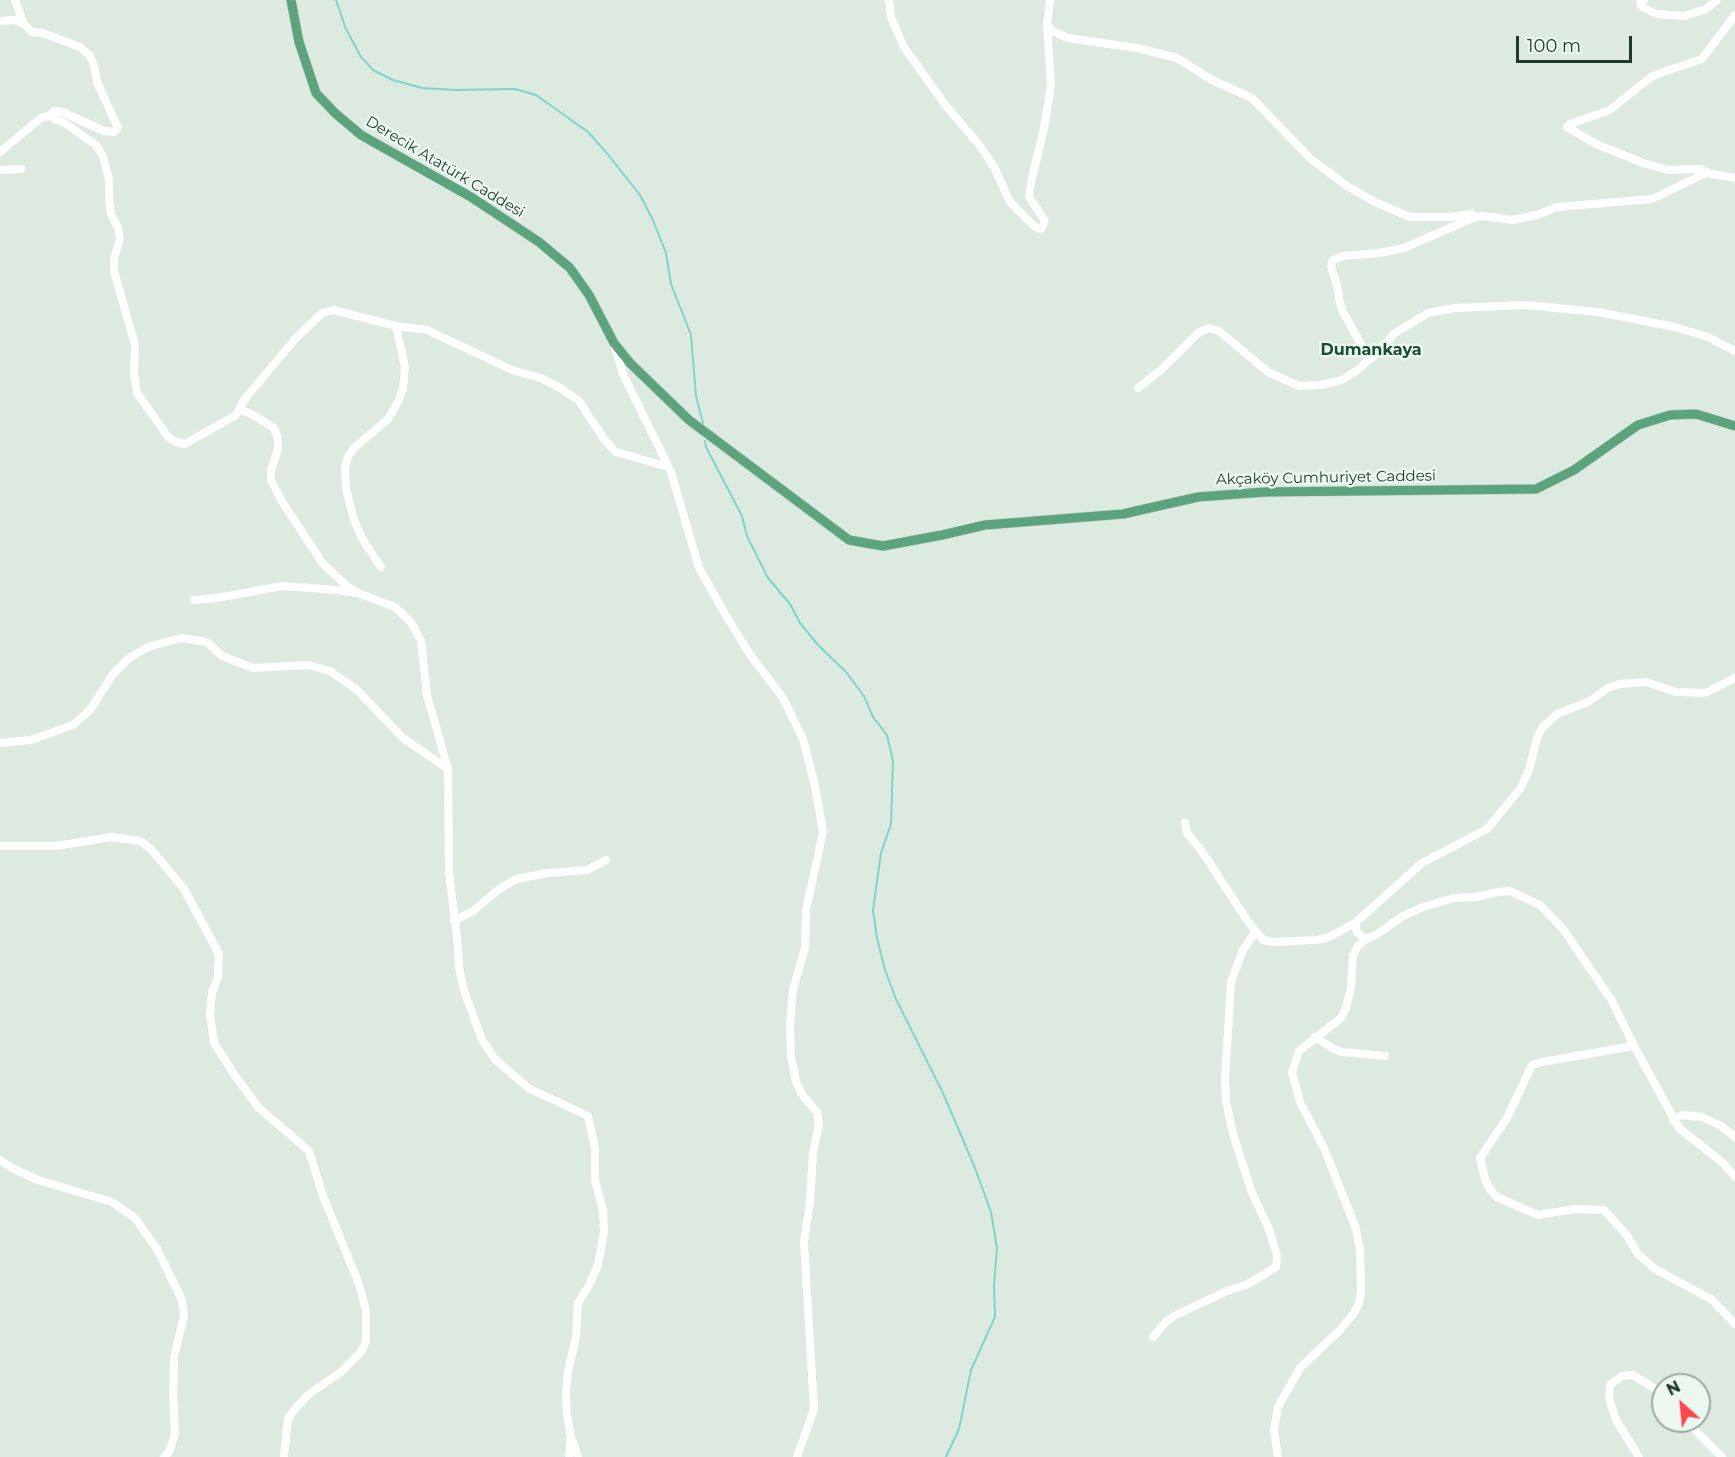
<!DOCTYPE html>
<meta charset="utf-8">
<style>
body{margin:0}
#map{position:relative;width:1735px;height:1457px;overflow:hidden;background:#dceae0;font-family:Montserrat,sans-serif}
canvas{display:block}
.north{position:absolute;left:1651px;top:1373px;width:60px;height:60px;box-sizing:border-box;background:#ecf7ef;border:2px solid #99aba0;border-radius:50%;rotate:333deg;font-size:16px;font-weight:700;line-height:24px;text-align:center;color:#1d3a2a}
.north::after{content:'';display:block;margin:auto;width:21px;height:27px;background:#fe464c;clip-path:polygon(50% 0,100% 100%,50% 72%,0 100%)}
.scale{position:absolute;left:1516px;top:36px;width:116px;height:27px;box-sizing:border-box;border:3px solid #1d3a2a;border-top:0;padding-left:8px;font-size:18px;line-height:21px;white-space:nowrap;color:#1d3a2a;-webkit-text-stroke:4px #ecf7ef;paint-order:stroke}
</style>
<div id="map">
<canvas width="1735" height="1457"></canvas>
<div class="north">N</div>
<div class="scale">100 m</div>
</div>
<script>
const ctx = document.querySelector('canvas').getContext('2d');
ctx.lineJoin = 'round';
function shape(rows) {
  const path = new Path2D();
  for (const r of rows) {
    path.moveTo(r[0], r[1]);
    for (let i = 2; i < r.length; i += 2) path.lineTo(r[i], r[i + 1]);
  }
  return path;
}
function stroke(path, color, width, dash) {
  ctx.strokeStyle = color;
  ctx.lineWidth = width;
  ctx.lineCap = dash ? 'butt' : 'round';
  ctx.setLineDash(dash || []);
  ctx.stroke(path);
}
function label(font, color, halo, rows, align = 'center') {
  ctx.font = font + ' Montserrat,sans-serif';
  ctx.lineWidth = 5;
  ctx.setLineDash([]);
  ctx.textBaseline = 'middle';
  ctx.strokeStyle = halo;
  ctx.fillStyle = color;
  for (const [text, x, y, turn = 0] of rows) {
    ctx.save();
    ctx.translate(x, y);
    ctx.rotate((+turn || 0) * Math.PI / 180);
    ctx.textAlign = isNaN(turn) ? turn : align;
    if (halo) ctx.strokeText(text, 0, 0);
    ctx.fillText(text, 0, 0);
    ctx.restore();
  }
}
stroke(shape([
 [336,0,346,29,361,57,373,70,393,80,422,88,455,90,515,89,536,95,588,132,605,151,640,195,652,218,666,253,671,284,691,335,696,396,703,423],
 [705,441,706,447,742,516,747,536,768,578,790,604,800,623,818,645,846,672,864,696,873,717,887,735,893,761,891,824,881,853,873,910,877,938,885,970,896,999,943,1093,975,1168,991,1212,997,1248,994,1285,995,1317,971,1370,959,1429,946,1457]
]), '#7ed5ca', 2);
const major = shape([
 [291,0,299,42,316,93,335,113,361,135,471,197,539,242,570,268,589,295,614,343,630,363,689,420,849,540,883,546,942,535,985,525,1123,514,1198,497,1265,492,1536,489,1574,470,1638,425,1670,415,1696,414,1735,426]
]);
stroke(major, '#c0c8c3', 10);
stroke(shape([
 [15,0,24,24,32,32,43,33,80,47,90,56,94,65,97,82,118,128,114,132,104,131,62,112,54,111,52,113,54,119,63,122,96,145,103,156,109,180,109,199,111,214,118,228,120,239,114,258,114,271,135,345,134,374,137,393,169,438,176,442,185,444,236,415,244,400,296,338,322,313,333,310,396,326,427,330,512,370,541,378,562,389,579,401,604,439,616,452,668,467],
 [889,0,891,17,904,47,946,106,981,147,995,169,1010,202,1035,227,1041,229,1045,221,1029,197,1032,178,1044,128,1051,86,1047,25],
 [1050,0,1047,24,1052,31,1068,38,1137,48,1177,58,1212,80,1252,98,1311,159,1347,186,1377,203,1410,217,1449,217,1472,214,1475,217,1404,248,1379,253,1343,256,1333,260,1331,266,1338,289,1339,299,1343,312,1369,359,1372,358,1395,333,1428,313,1455,308,1526,305,1598,312,1675,327,1708,337,1735,351],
 [1644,0,1640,3,1642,7,1657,14,1684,16,1706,9,1717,0],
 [0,21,14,20,24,24],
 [0,152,41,118,53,115],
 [0,170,21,169],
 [1711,174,1700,169,1668,170,1643,163,1596,144,1567,127,1570,124,1610,110,1651,77,1660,73,1702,59,1735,15],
 [1475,217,1483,216,1512,220,1537,215,1557,207,1652,199,1706,173,1735,178],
 [615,347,623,374,671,472,699,568,728,619,751,656,783,698,803,739,815,786,823,832,806,910,805,948,793,989,790,1024,791,1056,796,1082,803,1096,817,1112,819,1124,813,1153,810,1202,804,1242,814,1409,797,1457],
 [1138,388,1161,370,1198,333,1209,328,1219,331,1268,372,1299,386,1321,385,1342,380,1359,369,1369,359],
 [239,409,253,415,274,428,278,438,278,449,271,470,271,480,281,500,323,564,347,586,358,593,395,607,411,622,421,641,427,695,448,769,449,872,458,947,459,968,464,990,482,1040,495,1059,528,1088,588,1116,595,1148,595,1180,603,1211,604,1232,598,1265,589,1285,578,1303,576,1337,568,1371,566,1394,567,1415,571,1437,569,1457],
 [381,567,363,540,354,520,346,489,345,467,348,457,354,448,388,419,399,400,403,389,405,367,396,326],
 [194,600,217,598,282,586,337,590,357,593],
 [1735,678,1705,693,1676,692,1646,682,1620,684,1608,688,1588,702,1557,714,1542,728,1537,738,1529,770,1520,789,1487,829,1422,863,1355,923,1357,933,1366,939,1376,935,1403,916,1423,907,1454,898,1476,897,1498,892,1510,891,1540,905,1563,929,1612,1001,1634,1046,1679,1128,1723,1163,1735,1177],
 [0,743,31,740,73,725,90,710,113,674,129,658,148,647,181,638,207,642,222,656,253,668,308,665,330,671,357,690,403,738,448,769],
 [1185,823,1187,833,1201,850,1249,923,1263,940,1273,942,1316,940,1327,938,1355,923],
 [0,846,56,846,112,837,140,841,151,849,184,889,217,950,219,955,218,977,212,992,210,1015,214,1043,236,1077,259,1108,309,1151,323,1196,359,1284,366,1311,366,1342,361,1352,341,1372,309,1394,294,1410,288,1419,284,1457],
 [454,921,473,911,498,890,516,879,548,873,587,870,606,860],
 [1315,1037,1332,1048,1342,1052,1385,1056],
 [1634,1046,1542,1062,1532,1065,1507,1118,1480,1158,1485,1179,1489,1188,1497,1197,1538,1215,1575,1209,1604,1210,1626,1234,1638,1254,1655,1269,1711,1299,1735,1324],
 [1673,1120,1682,1115,1702,1117,1721,1126,1735,1137],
 [0,1160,12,1168,38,1180,112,1202,135,1218,157,1249,182,1300,184,1316,174,1357,173,1396,175,1434,169,1452,164,1457],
 [1153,1337,1167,1321,1176,1315,1227,1291,1248,1284,1276,1267,1277,1256,1269,1229,1252,1193,1233,1134,1226,1101,1225,1079,1231,982,1243,950,1255,932],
 [1686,1421,1722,1457],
 [573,1442,578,1457],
 [1278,1457,1274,1429,1278,1407,1300,1368,1340,1330,1354,1313,1359,1303,1361,1292,1360,1250,1356,1229,1324,1148,1300,1102,1292,1072,1299,1051,1341,1018,1346,1008,1351,987,1353,955,1358,946,1366,939],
 [1639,1457,1617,1422,1609,1399,1610,1385,1622,1376,1633,1375,1654,1388,1663,1397]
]), '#fff', 8);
stroke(major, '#5ca47d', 9);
label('15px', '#1d3a2a', '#ecf7ef', [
 ["Derecik Atatürk Caddesi",445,167,31],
 ["Akçaköy Cumhuriyet Caddesi",1326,478,-1]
]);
label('bold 16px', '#184d31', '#ecf7ef', [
 ["Dumankaya",1371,350]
]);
</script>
